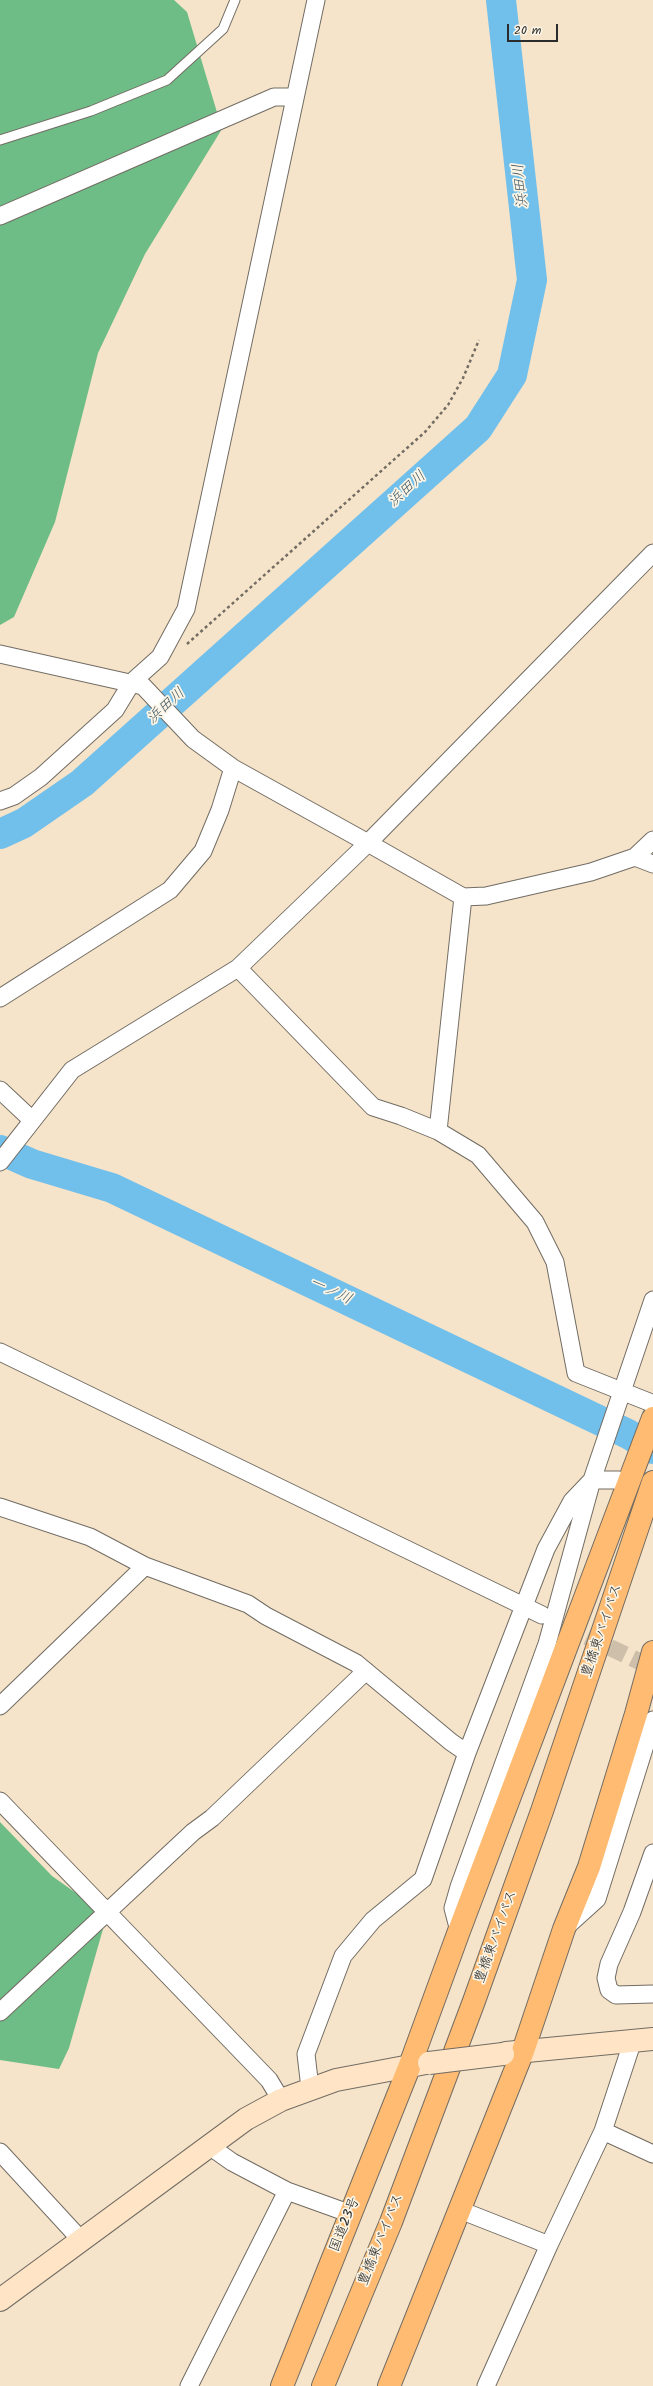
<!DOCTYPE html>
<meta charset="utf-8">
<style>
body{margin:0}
#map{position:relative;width:653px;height:2386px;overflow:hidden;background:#f5e4ca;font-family:Kalam,sans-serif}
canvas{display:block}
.scale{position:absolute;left:507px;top:24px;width:51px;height:18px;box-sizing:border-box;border:2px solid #2b2b2b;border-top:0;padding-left:5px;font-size:12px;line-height:14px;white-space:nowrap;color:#2b2b2b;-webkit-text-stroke:3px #fcf5e5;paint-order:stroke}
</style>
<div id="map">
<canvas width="653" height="2386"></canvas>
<div class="scale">20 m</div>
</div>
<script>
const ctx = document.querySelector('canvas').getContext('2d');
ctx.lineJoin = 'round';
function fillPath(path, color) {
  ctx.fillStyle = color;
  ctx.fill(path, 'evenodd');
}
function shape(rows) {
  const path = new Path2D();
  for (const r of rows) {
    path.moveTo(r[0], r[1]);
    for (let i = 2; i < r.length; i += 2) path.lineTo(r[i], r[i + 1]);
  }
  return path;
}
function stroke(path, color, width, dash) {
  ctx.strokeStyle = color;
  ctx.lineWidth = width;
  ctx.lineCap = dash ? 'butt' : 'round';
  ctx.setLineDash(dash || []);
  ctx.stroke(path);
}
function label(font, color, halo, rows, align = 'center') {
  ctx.font = font + ' Kalam,"Klee One",sans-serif';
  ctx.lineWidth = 3.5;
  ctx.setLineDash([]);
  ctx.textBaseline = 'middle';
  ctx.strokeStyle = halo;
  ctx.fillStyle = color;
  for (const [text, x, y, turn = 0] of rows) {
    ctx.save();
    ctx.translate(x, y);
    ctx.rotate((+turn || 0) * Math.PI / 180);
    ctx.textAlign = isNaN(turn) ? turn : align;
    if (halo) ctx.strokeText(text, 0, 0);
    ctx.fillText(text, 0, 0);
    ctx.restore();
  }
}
fillPath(shape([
 [0,0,174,0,187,12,222,129,145,254,98,353,55,522,14,617,0,625],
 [0,1822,52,1876,107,1915,69,2048,59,2069,0,2060]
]), '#6ebd86');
stroke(shape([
 [0,834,24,823,82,783,478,428,512,375,532,280,501,0],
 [0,1150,32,1164,112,1188,628,1434,653,1449]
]), '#71bfeb', 30);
stroke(shape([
 [542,1615,653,1668]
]), '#cdbfaa', 17, [17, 8]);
const lane = shape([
 [0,140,91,111,167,80,223,29,235,0]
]);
const street = shape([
 [0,216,274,97,295,97],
 [653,553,368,843,463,897,486,896,591,872,635,857,653,840],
 [0,654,143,686,193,739,233,768,368,843,238,968,72,1070,0,1162],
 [0,801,14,796,41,777,115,710,132,682,160,657,186,609,316,0],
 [635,857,653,864],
 [238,968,373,1107,401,1116,438,1131,478,1155,535,1222,555,1262,576,1373,649,1402],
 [0,998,170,890,203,851,220,810,233,768],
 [0,1090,32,1120],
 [438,1131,463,897],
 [0,1352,542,1615],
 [0,1507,90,1537,145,1566,248,1604,266,1616,356,1663,451,1742,467,1753],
 [0,1706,145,1566],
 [0,1801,269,2080,281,2100],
 [653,1853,632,1912,609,1964,606,1978,609,1990,616,1995,653,1994],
 [566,1927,597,1899,653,1720],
 [459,1931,453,1908,459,1887,547,1644,592,1480,653,1300],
 [0,2012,193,1832,212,1818,366,1671],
 [310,2088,306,2054,343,1956,373,1920,423,1879,467,1753,546,1549,572,1501,592,1480,619,1480],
 [603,2131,653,2154],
 [208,2145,232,2162,287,2191,351,2214],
 [0,2152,81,2240],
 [460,2210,549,2245,486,2386],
 [549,2245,603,2131,633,2040],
 [189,2386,287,2191]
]);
const secondary = shape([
 [506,2053,653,2039],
 [0,2300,246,2119,281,2100,336,2080,426,2063]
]);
const highway = shape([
 [282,2386,410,2065,459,1931,653,1418],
 [323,2386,391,2222,474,2001,542,1811,653,1482],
 [389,2386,523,2051,564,1929,589,1867,636,1714,653,1652]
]);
stroke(lane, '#726c63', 11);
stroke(street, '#726c63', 19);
stroke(secondary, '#726c63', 24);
stroke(highway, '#726c63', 24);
stroke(shape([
 [187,644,425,432,448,405,463,378,479,340]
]), '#726c63', 2.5, [3, 3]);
stroke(lane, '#fff', 9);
stroke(street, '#fff', 17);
stroke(secondary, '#ffe4c6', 22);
stroke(highway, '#ffbb71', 22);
const secondaryBridge = shape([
 [429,2063,503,2054]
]);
stroke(secondaryBridge, '#726c63', 24, []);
stroke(secondaryBridge, '#ffe4c6', 22);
label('14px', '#2b2b2b', '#fcf5e5', [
 ["豊橋東バイパス",603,1631,-71],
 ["豊橋東バイパス",497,1937,-70],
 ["国道23号",346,2225,-68],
 ["豊橋東バイパス",382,2240,-68]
]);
label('italic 15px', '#405765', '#fcf5e5', [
 ["浜田川",522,186,-96],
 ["浜田川",408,490,-42],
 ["浜田川",167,707,-42],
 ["一ノ川",330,1292,26]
]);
</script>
